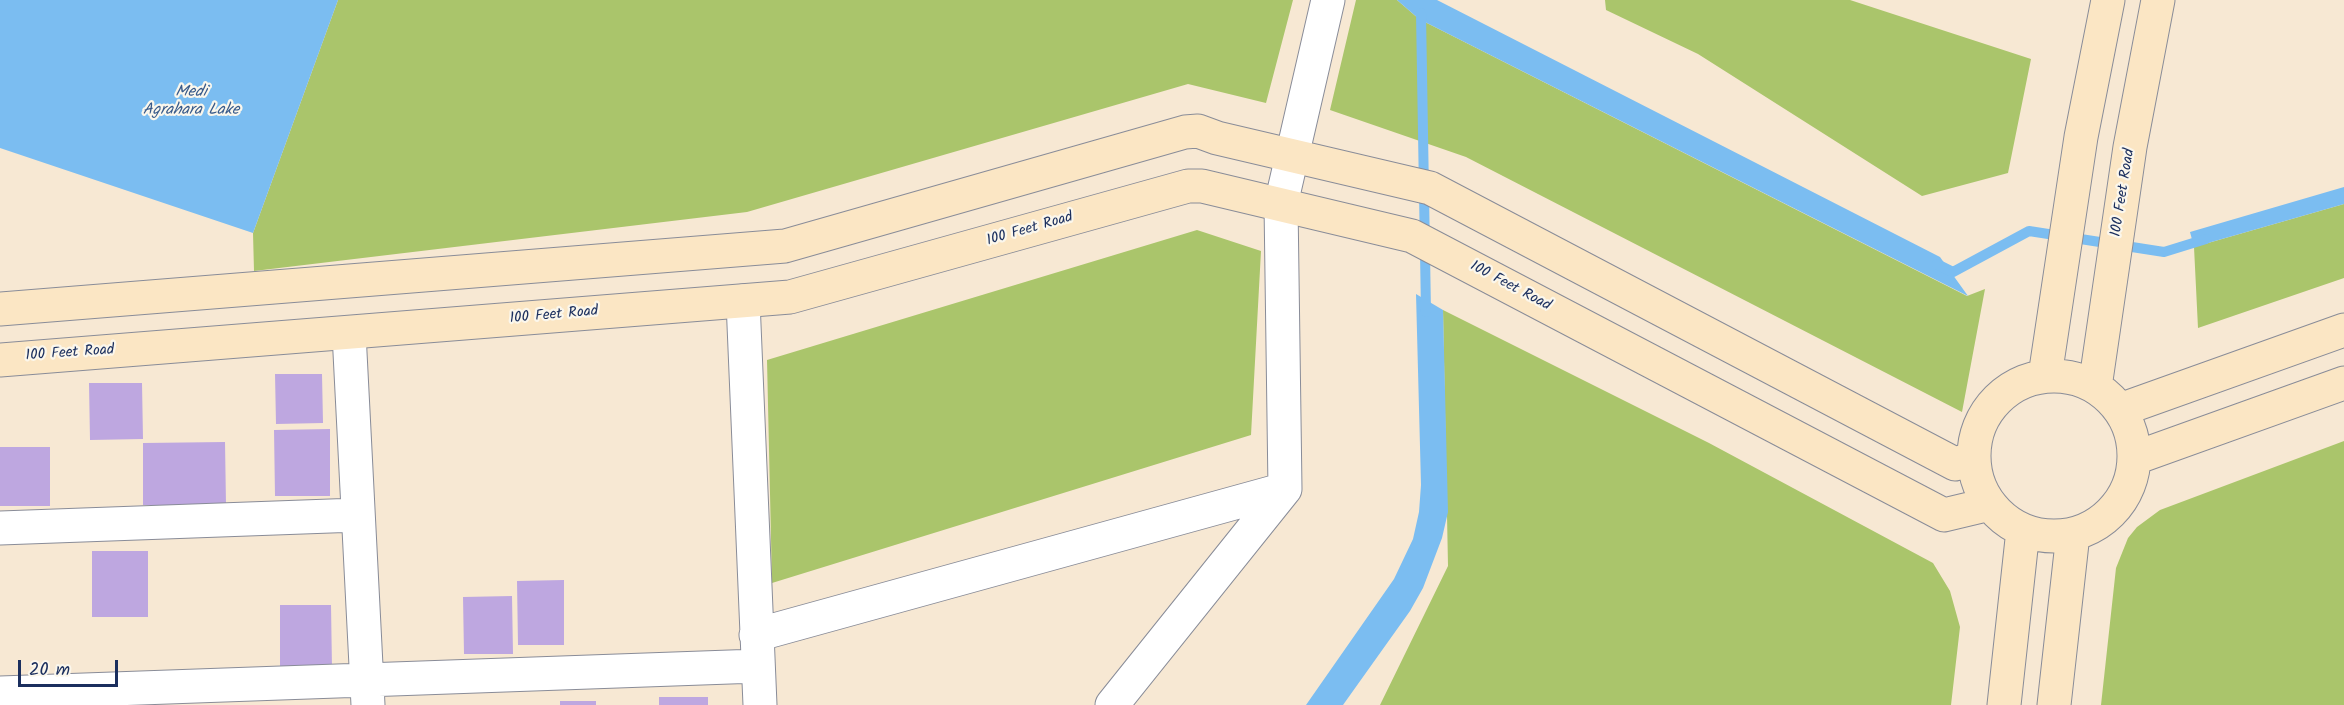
<!DOCTYPE html>
<style>
body{margin:0}
#map{position:relative;width:2344px;height:705px;overflow:hidden;background:#f7e8d3;font-family:Kalam,sans-serif}
canvas{display:block}
.scale{position:absolute;left:18px;top:660px;width:100px;height:27px;box-sizing:border-box;border:3px solid #1b2f5e;border-top:0;padding-left:8px;font-size:18px;line-height:21px;white-space:nowrap;color:#1b2f5e;-webkit-text-stroke:4px #fbf7ec;paint-order:stroke}
</style>
<div id="map">
<canvas width="2344" height="705"></canvas>
<div class="scale">20 m</div>
</div>
<script>
const ctx = document.querySelector('canvas').getContext('2d');
ctx.lineJoin = 'round';
function fillPath(path, color) {
  ctx.fillStyle = color;
  ctx.fill(path, 'evenodd');
}
function shape(rows) {
  const path = new Path2D();
  for (const r of rows) {
    if (r.length === 3) {
      path.moveTo(r[0] + r[2], r[1]);
      path.arc(r[0], r[1], r[2], 0, 2 * Math.PI);
      continue;
    }
    path.moveTo(r[0], r[1]);
    for (let i = 2; i < r.length; i += 2) path.lineTo(r[i], r[i + 1]);
  }
  return path;
}
function stroke(path, color, width, dash) {
  ctx.strokeStyle = color;
  ctx.lineWidth = width;
  ctx.lineCap = dash ? 'butt' : 'round';
  ctx.setLineDash(dash || []);
  ctx.stroke(path);
}
function label(font, color, halo, rows, align = 'center') {
  ctx.font = font + ' Kalam,sans-serif';
  ctx.lineWidth = 4.5;
  ctx.setLineDash([]);
  ctx.textBaseline = 'middle';
  ctx.strokeStyle = halo;
  ctx.fillStyle = color;
  for (const [text, x, y, turn = 0] of rows) {
    ctx.save();
    ctx.translate(x, y);
    ctx.rotate((+turn || 0) * Math.PI / 180);
    ctx.textAlign = isNaN(turn) ? turn : align;
    if (halo) ctx.strokeText(text, 0, 0);
    ctx.fillText(text, 0, 0);
    ctx.restore();
  }
}
fillPath(shape([
 [338,0,1293,0,1266,103,1188,84,747,212,254,271,253,233],
 [1356,0,1397,0,1419,19,1967,296,1985,289,1962,412,1466,157,1330,110],
 [1605,0,1850,0,2031,59,2008,173,1922,196,1698,54,1606,10],
 [2344,204,2344,278,2198,328,2194,247],
 [1197,230,1261,251,1251,435,772,583,767,360],
 [1443,310,1709,443,1933,563,1950,591,1960,627,1951,705,1380,705,1448,566],
 [2344,441,2344,705,2101,705,2116,568,2128,538,2137,527,2160,510]
]), '#aac56b');
fillPath(shape([
 [0,0,338,0,253,233,0,148],
 [1397,0,1437,0,1940,257,1968,296,1419,19],
 [2344,187,2344,204,2194,247,2190,232],
 [1416,294,1443,310,1448,512,1442,538,1423,588,1410,611,1343,705,1306,705,1394,579,1413,539,1419,512,1421,485]
]), '#7bbdf1');
stroke(shape([
 [1421,13,1426,312],
 [1937,264,1953,272,2029,231,2164,252,2206,239]
]), '#7bbdf1', 10);
fillPath(shape([
 [275,374,322,374,323,423,276,424],
 [89,383,142,383,143,439,90,440],
 [330,429,330,496,275,496,274,430],
 [225,442,226,505,143,505,143,443],
 [0,447,50,447,50,506,0,506],
 [92,551,148,551,148,617,92,617],
 [564,580,564,645,518,645,517,581],
 [512,596,513,654,464,654,463,597],
 [280,605,331,605,332,669,280,669],
 [659,697,708,697,708,705,659,705],
 [560,701,596,701,596,705,560,705]
]), '#bea7e0');
const street = shape([
 [743,301,760,705],
 [349,333,368,705],
 [0,528,358,515],
 [756,635,1285,489],
 [0,693,758,666],
 [1112,705,1285,489,1281,204,1328,0]
]);
const secondary = shape([
 [0,309,785,246,1185,132,1198,131,1217,138,1430,188,1955,464,1974,458],
 [0,360,790,297,1188,186,1202,186,1412,236,1944,515,1990,504],
 [2054,456,80],
 [2045,376,2081,137,2108,0],
 [2095,387,2130,147,2158,0],
 [2120,410,2344,330],
 [2135,458,2344,383],
 [2004,705,2023,530],
 [2054,705,2073,534]
]);
stroke(street, '#898c98', 35);
stroke(secondary, '#898c98', 35);
stroke(street, '#fff', 33);
stroke(secondary, '#fbe6c4', 33);
label('15px', '#1b2f5e', '#fbf7ec', [
 ["100 Feet Road",2124,193,-81],
 ["100 Feet Road",1030,230,-16],
 ["100 Feet Road",1510,287,28],
 ["100 Feet Road",554,316,-5],
 ["100 Feet Road",70,354,-4]
]);
label('italic 16px', '#385a8a', '#fbf7ec', [
 ["Medi",191,93],
 ["Agrahara Lake",191,111]
]);
</script>
